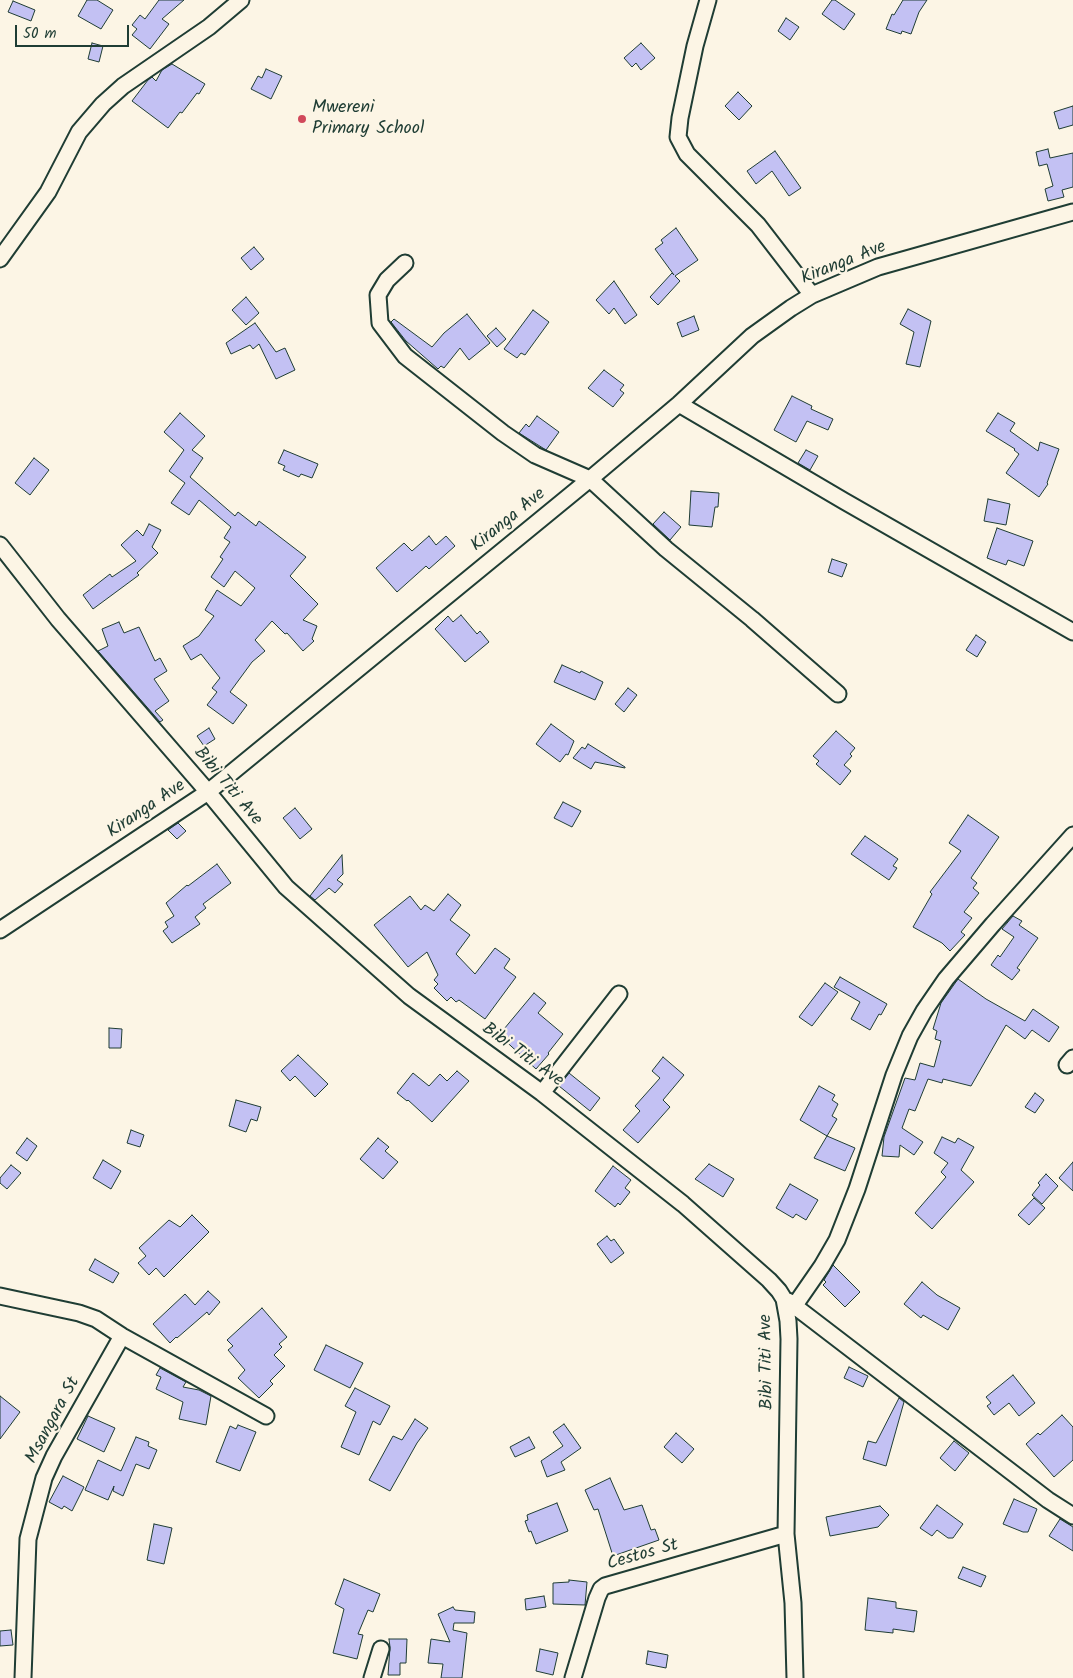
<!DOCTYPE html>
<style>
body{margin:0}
#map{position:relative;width:1073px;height:1678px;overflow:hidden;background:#fcf5e5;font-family:Kalam,sans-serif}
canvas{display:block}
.scale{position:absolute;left:15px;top:25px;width:114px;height:22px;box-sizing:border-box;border:2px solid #1f3d34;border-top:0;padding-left:6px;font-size:15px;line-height:18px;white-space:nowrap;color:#1f3d34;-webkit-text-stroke:4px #fcf5e5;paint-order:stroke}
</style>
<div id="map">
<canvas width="1073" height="1678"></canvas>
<div class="scale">50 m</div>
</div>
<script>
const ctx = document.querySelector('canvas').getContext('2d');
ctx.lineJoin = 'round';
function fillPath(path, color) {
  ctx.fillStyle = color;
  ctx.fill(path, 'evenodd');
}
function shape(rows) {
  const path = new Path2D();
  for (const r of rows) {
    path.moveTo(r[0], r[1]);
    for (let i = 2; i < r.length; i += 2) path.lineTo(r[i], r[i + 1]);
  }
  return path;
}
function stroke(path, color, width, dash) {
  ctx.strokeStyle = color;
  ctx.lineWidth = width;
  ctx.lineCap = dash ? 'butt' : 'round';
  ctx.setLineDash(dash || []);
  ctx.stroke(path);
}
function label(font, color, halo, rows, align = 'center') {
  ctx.font = font + ' Kalam,sans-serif';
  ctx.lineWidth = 4.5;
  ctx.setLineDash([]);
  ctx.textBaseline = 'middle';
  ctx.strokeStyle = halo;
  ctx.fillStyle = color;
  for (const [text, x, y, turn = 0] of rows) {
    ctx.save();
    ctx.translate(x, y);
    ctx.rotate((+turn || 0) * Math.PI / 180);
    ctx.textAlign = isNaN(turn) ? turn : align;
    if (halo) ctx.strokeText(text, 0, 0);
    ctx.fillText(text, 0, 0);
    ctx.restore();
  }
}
const building = shape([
 [87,0,97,0,113,10,101,29,78,16,87,0],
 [159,0,184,0,162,19,169,24,150,49,132,35,137,29,132,25,140,15,145,19,159,0],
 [832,0,835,0,855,14,844,30,822,14,832,0],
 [903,0,927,0,919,12,911,34,902,31,901,34,886,29,892,14,894,15,903,0],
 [13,1,35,10,31,21,8,12,13,1],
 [786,18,799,27,790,40,778,31,786,18],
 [92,43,103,46,99,62,88,59,92,43],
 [641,43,655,58,641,70,636,63,632,67,624,58,641,43],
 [172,64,205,84,199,94,197,93,182,113,180,112,168,128,132,101,148,80,152,77,156,81,162,70,172,64],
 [266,69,282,76,271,99,251,89,258,76,262,78,266,69],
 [738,92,752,106,739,120,725,106,738,92],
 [1073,106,1073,125,1059,129,1054,112,1073,106],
 [1048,149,1050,158,1073,153,1073,187,1062,190,1064,197,1048,201,1045,189,1053,186,1047,164,1039,166,1036,152,1048,149],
 [775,151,801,188,789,196,772,171,756,184,747,171,775,151],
 [676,228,698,260,675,276,680,281,658,305,650,297,672,273,674,275,655,249,663,243,661,240,676,228],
 [254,247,264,259,251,270,241,258,254,247],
 [614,281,637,315,625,324,614,308,609,314,596,300,614,281],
 [246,297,259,313,246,325,232,310,246,297],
 [908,309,931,321,920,367,906,364,914,332,900,324,908,309],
 [533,310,549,322,525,355,521,353,517,358,504,349,533,310],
 [467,314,490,343,469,360,460,348,444,368,441,366,438,369,406,341,391,322,394,319,432,347,444,333,467,314],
 [694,316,699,330,682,337,677,323,694,316],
 [255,323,276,352,285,348,295,370,276,379,259,344,253,349,250,345,231,354,226,343,255,323],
 [496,328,506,339,497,347,487,336,496,328],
 [604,370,624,385,620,390,624,393,613,407,588,388,604,370],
 [792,396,812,406,811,409,833,419,828,430,807,421,796,442,774,430,792,396],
 [180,413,205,436,192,450,203,458,190,477,235,516,238,512,256,526,259,521,306,557,290,576,318,604,303,620,317,626,312,639,314,641,303,651,287,633,285,634,272,621,255,640,265,651,252,662,230,692,247,705,233,724,207,705,217,692,212,688,220,678,201,654,191,660,183,646,199,636,214,616,205,610,217,590,241,606,255,588,235,571,224,587,211,577,223,559,220,557,230,542,224,538,231,527,199,500,189,515,171,503,185,483,169,471,184,450,164,432,180,413],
 [998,413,1015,423,1010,431,1038,451,1040,442,1059,449,1047,483,1048,484,1039,497,1006,473,1019,454,1014,450,1015,449,986,431,998,413],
 [537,416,559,432,546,450,519,433,526,424,529,427,537,416],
 [284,450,318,464,312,478,301,474,299,477,283,470,285,466,278,463,284,450],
 [806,450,818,456,810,470,798,463,806,450],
 [34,458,49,470,30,495,15,483,34,458],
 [691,491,719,493,718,507,715,507,712,527,689,525,691,491],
 [988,499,1010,504,1006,525,984,521,988,499],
 [664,512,681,527,670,540,653,524,664,512],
 [149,524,161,530,152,547,158,553,137,573,139,575,93,609,83,595,110,574,112,577,136,561,121,545,137,530,143,536,149,524],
 [997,528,1033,541,1024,566,1008,560,1006,565,987,558,997,528],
 [429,536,436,545,446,536,455,546,429,569,426,566,397,592,376,568,404,543,412,551,429,536],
 [832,559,847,564,842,577,828,572,832,559],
 [461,615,477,634,480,631,489,642,465,662,435,629,448,616,453,622,461,615],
 [119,622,124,633,139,627,155,661,160,658,167,671,154,679,169,701,155,711,163,720,160,722,98,651,108,646,102,629,119,622],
 [976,635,986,642,977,657,966,650,976,635],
 [562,665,580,673,581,671,603,682,595,700,554,682,562,665],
 [628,688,637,695,624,712,615,704,628,688],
 [551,724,574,741,568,755,566,754,560,762,536,744,551,724],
 [209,728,215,739,204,746,197,736,209,728],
 [836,731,855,748,850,754,852,756,844,765,851,771,840,785,816,764,819,761,813,756,836,731],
 [588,744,625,767,625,768,595,762,591,769,573,758,582,747,585,749,588,744],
 [563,802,581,811,572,827,554,818,563,802],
 [295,808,312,829,300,839,283,818,295,808],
 [968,815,999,837,971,878,977,883,973,888,979,893,964,912,972,918,961,932,965,935,950,951,942,943,913,927,932,894,930,892,961,851,949,843,968,815],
 [178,823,186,831,177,839,168,830,178,823],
 [865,836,898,859,893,866,897,868,889,880,851,854,865,836],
 [342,855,343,874,337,880,343,884,335,893,329,888,315,900,310,896,342,855],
 [217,864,231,883,203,904,206,908,195,917,200,924,172,943,163,931,168,927,165,922,174,916,166,903,187,885,188,886,217,864],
 [448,894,461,905,450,920,470,935,456,954,475,974,495,948,510,959,504,968,516,977,485,1019,459,1000,456,1002,451,997,447,1001,434,988,438,984,434,980,438,975,427,952,408,967,374,925,410,896,421,910,425,905,434,911,448,894],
 [1013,916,1022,921,1019,925,1038,938,1017,968,1020,970,1012,980,991,965,998,955,1000,957,1014,937,1002,929,1013,916],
 [840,977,887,1004,881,1015,879,1014,870,1030,851,1019,860,1002,834,987,840,977],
 [958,979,986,999,1025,1021,1033,1009,1059,1027,1049,1042,1032,1030,1025,1039,1006,1025,971,1086,943,1079,942,1083,928,1079,915,1111,909,1109,902,1128,923,1142,914,1155,900,1145,899,1157,882,1156,884,1137,905,1078,915,1080,920,1063,934,1067,941,1041,935,1039,937,1031,933,1029,941,1003,958,979],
 [825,983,838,992,812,1026,799,1017,825,983],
 [534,993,546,1003,538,1013,563,1034,548,1053,549,1054,536,1069,499,1035,534,993],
 [109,1028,122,1029,121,1048,109,1048,109,1028],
 [298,1055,328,1084,315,1097,295,1076,290,1081,281,1071,298,1055],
 [663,1057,684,1075,663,1100,670,1107,638,1143,623,1130,640,1111,635,1106,660,1078,652,1071,663,1057],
 [457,1071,469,1081,432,1122,408,1100,407,1101,397,1093,413,1073,429,1086,440,1074,447,1081,457,1071],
 [569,1073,600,1098,590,1111,559,1086,569,1073],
 [819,1086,835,1095,832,1100,838,1104,832,1116,837,1119,827,1136,800,1120,819,1086],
 [1035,1093,1044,1100,1035,1113,1025,1107,1035,1093],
 [236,1100,261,1107,257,1121,251,1119,246,1132,229,1126,236,1100],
 [131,1130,144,1135,140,1147,127,1143,131,1130],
 [827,1136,855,1148,845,1171,814,1158,827,1136],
 [942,1137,955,1143,958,1138,974,1147,961,1170,974,1182,932,1229,915,1213,946,1177,941,1172,948,1163,934,1153,942,1137],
 [27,1138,37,1146,27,1161,16,1153,27,1138],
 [378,1138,389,1147,385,1151,398,1162,383,1179,360,1159,378,1138],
 [103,1160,121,1171,111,1189,93,1178,103,1160],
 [1073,1162,1073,1191,1059,1178,1073,1162],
 [709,1164,734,1179,723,1197,695,1179,709,1164],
 [11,1165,21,1173,7,1189,0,1183,0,1178,11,1165],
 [613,1166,631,1180,625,1188,630,1192,620,1205,618,1203,615,1207,595,1191,613,1166],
 [1046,1174,1058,1186,1042,1204,1032,1195,1040,1185,1038,1183,1046,1174],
 [790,1184,818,1200,806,1220,796,1214,793,1218,776,1208,790,1184],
 [1034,1198,1045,1208,1029,1225,1018,1215,1034,1198],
 [192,1215,209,1232,164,1277,156,1268,149,1275,138,1263,146,1256,139,1248,169,1220,180,1227,192,1215],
 [607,1236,611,1241,614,1239,624,1253,611,1263,597,1244,607,1236],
 [95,1259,119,1273,113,1283,89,1270,95,1259],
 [833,1265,860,1292,845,1307,823,1285,826,1282,824,1280,833,1265],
 [922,1282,937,1295,960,1308,948,1330,923,1315,921,1318,904,1304,922,1282],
 [208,1291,220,1302,209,1315,207,1312,177,1338,176,1337,170,1343,153,1324,185,1294,195,1305,208,1291],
 [262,1308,287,1337,279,1344,282,1347,274,1355,285,1366,270,1381,273,1384,259,1398,238,1378,245,1370,228,1350,233,1346,227,1340,262,1308],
 [326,1345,363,1363,350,1388,314,1370,326,1345],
 [849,1367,868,1376,863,1387,844,1378,849,1367],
 [160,1368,186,1382,183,1387,199,1390,211,1396,206,1425,179,1419,183,1402,156,1389,161,1377,156,1375,160,1368],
 [1013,1375,1035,1403,1019,1416,1009,1403,994,1415,987,1406,991,1403,986,1397,1013,1375],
 [355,1388,390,1406,380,1425,373,1421,359,1455,341,1447,356,1412,345,1406,355,1388],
 [0,1396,20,1412,0,1439,0,1396],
 [899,1398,904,1402,886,1466,863,1459,868,1441,876,1443,899,1398],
 [1062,1415,1073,1427,1073,1460,1054,1477,1026,1444,1038,1433,1040,1435,1062,1415],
 [88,1416,115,1428,104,1452,77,1439,88,1416],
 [415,1419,428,1428,417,1443,390,1491,369,1480,393,1436,402,1440,415,1419],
 [564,1424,581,1448,561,1462,565,1470,547,1477,541,1461,563,1446,553,1432,564,1424],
 [238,1425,256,1432,240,1471,216,1462,230,1426,236,1429,238,1425],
 [676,1433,694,1449,682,1463,664,1447,676,1433],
 [136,1437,149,1442,148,1446,157,1450,149,1469,136,1464,123,1496,113,1491,114,1486,108,1500,85,1490,98,1460,121,1471,136,1437],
 [529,1437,535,1448,515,1457,510,1447,529,1437],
 [954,1441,969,1453,955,1471,940,1458,954,1441],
 [63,1476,84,1487,72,1511,64,1506,62,1509,49,1502,63,1476],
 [610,1478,624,1510,642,1505,651,1530,655,1529,659,1540,613,1556,598,1509,594,1510,585,1490,610,1478],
 [1014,1499,1037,1509,1028,1532,1023,1532,1003,1524,1014,1499],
 [557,1503,568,1531,536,1544,531,1531,529,1532,525,1521,528,1520,527,1515,557,1503],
 [937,1505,963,1524,953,1538,948,1538,937,1530,932,1536,920,1528,937,1505],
 [880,1506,889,1515,878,1527,830,1536,826,1517,880,1506],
 [1060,1519,1073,1527,1073,1551,1049,1536,1060,1519],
 [154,1524,172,1528,164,1564,147,1560,154,1524],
 [963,1567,986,1576,981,1587,958,1578,963,1567],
 [344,1579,380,1594,373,1612,368,1610,358,1634,363,1635,357,1659,333,1653,344,1609,335,1604,344,1579],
 [569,1580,587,1582,585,1605,553,1604,553,1583,569,1582,569,1580],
 [544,1596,546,1607,526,1610,525,1599,544,1596],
 [868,1598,896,1602,896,1608,917,1611,914,1632,893,1629,893,1633,865,1630,868,1598],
 [453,1607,455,1610,475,1612,474,1623,454,1623,453,1630,467,1633,462,1678,441,1678,443,1664,428,1663,431,1639,450,1642,438,1614,453,1607],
 [11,1630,13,1645,0,1646,0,1631,11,1630],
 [389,1639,407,1639,406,1663,400,1663,400,1675,388,1675,390,1647,389,1639],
 [540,1649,558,1653,553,1675,536,1671,540,1649],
 [648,1651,668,1655,666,1668,646,1664,648,1651]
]);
fillPath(building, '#c3c1f3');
stroke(building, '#1f3d34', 1);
const minor = shape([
 [708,0,695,46,680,118,678,137,687,154,758,225,812,295],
 [0,259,48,192,79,132,103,104,123,86,209,27,241,0],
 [405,263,387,280,378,295,380,323,405,356,503,433,535,455,590,479,666,549,752,619,838,694],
 [679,404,844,501,1073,632],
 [0,545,58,619,208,792,286,887,409,996,542,1093,683,1204,769,1280,779,1291,784,1299,788,1321,789,1339,786,1534,793,1603,795,1678],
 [0,930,208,792,590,479,679,404,752,336,791,308,812,295,878,267,1073,212],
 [1067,1065,1073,1058],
 [542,1093,619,994],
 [0,1296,79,1313,96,1319,122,1336,266,1416],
 [788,1301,1048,1500,1073,1516],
 [795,1305,822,1266,837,1240,857,1189,894,1075,910,1036,924,1011,946,979,993,924,1073,835],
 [23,1678,28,1539,44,1478,54,1456,122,1336],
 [372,1678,381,1649],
 [573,1678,597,1598,601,1589,605,1586,786,1534]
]);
stroke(minor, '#1f3d34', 19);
stroke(minor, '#fcf5e5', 15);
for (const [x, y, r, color] of [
 [302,119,5,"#d1495b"]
]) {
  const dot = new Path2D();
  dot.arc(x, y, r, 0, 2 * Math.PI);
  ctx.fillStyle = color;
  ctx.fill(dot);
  stroke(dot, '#fcf5e5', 2);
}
label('18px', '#1f3d34', '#fcf5e5', [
 ["Mwereni",312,109],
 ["Primary School",312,130]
], 'left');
label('18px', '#1f3d34', '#fcf5e5', [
 ["Kiranga Ave",844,264,-22],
 ["Kiranga Ave",509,521,-39],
 ["Bibi Titi Ave",227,787,50],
 ["Kiranga Ave",147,810,-34],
 ["Bibi Titi Ave",522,1056,36],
 ["Bibi Titi Ave",768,1362,-91],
 ["Msangara St",54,1421,-62],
 ["Cestos St",643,1556,-16]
]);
</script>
